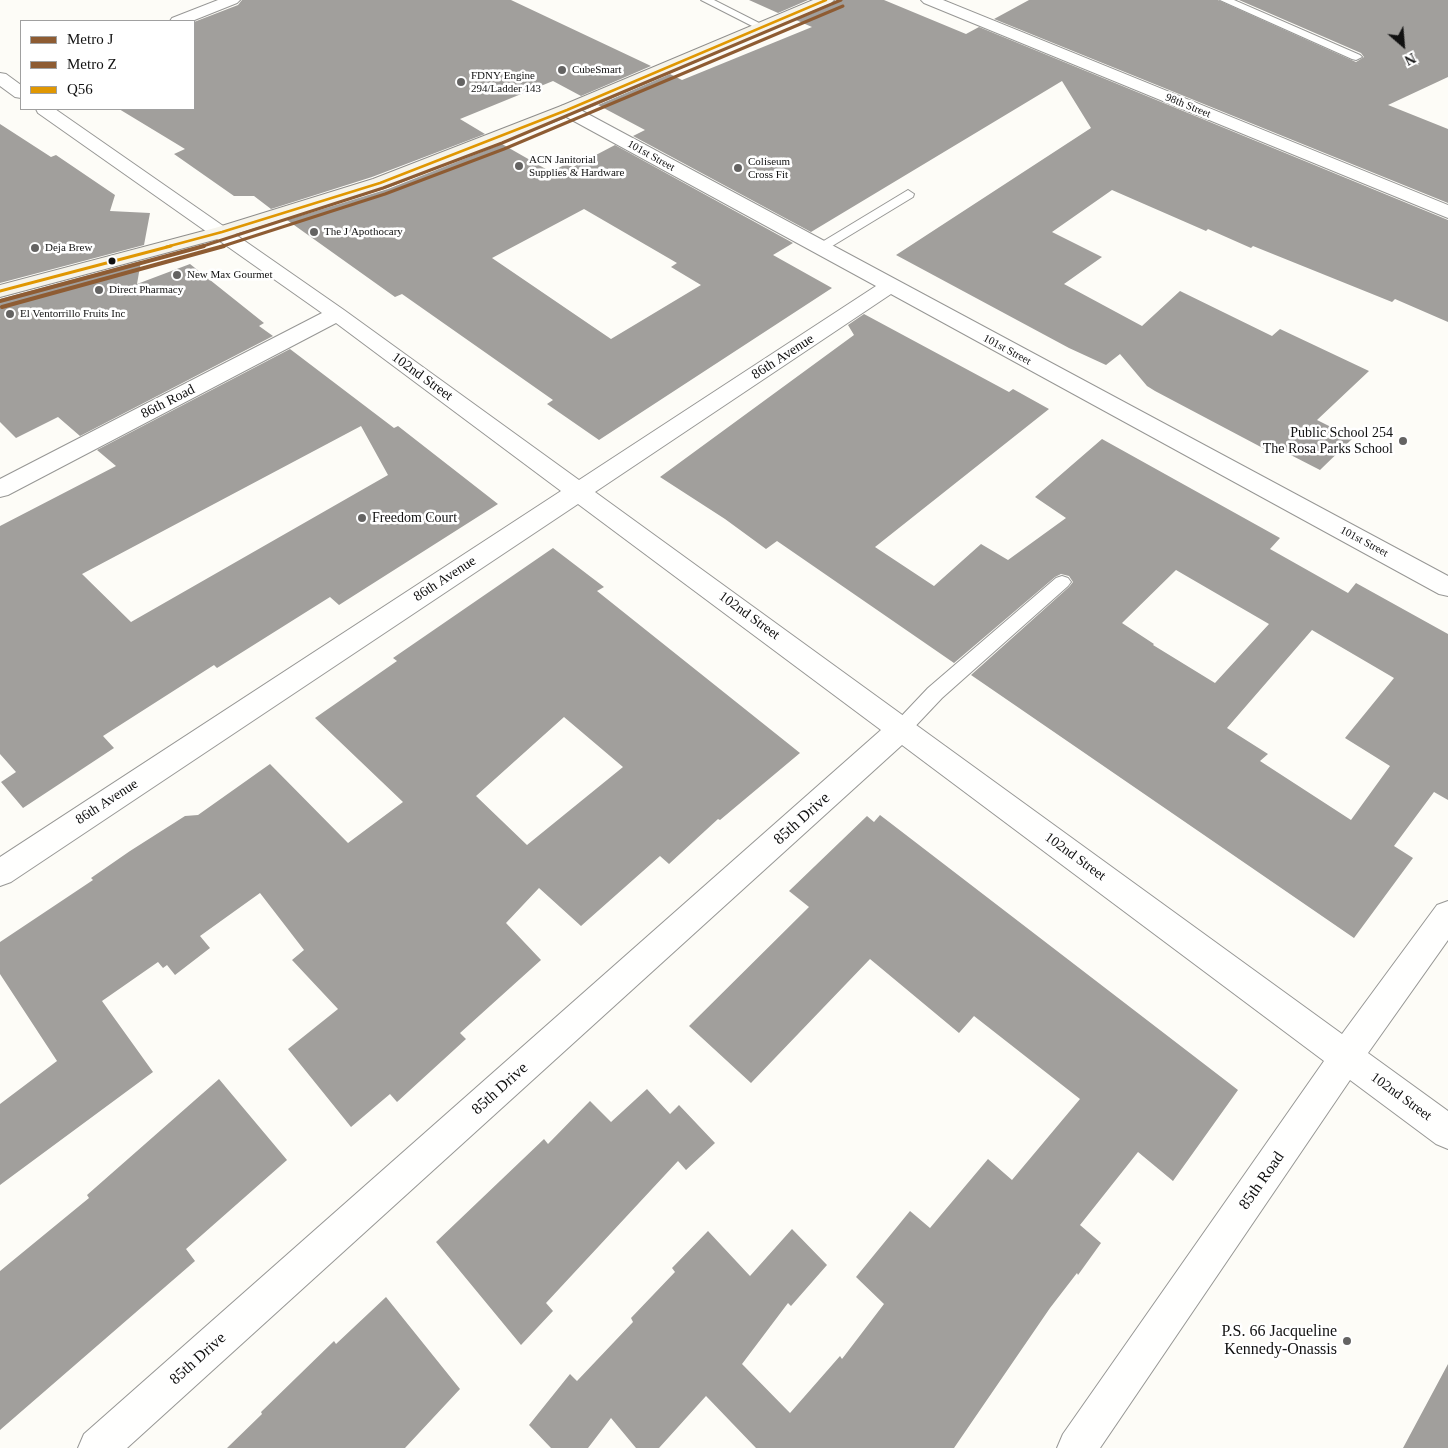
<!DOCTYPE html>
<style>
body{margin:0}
#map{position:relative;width:1448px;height:1448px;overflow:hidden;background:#fdfcf7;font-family:Georgia,serif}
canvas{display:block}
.legend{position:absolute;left:20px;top:20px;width:175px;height:90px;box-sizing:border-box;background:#fff;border:1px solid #a0a0a0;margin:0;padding:6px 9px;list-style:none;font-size:15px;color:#111}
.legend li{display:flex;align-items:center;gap:10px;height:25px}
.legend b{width:25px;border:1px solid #a0a0a0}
.north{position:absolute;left:1378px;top:20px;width:50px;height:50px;-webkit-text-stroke:4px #fff;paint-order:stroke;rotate:153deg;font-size:14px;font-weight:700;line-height:20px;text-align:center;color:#111}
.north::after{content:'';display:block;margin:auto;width:18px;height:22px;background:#111;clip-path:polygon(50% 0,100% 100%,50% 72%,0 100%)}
</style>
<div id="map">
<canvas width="1448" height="1448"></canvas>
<ul class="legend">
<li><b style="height:6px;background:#8e5c33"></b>Metro J</li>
<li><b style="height:6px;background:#8e5c33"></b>Metro Z</li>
<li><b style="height:6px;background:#e09702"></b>Q56</li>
</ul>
<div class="north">N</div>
</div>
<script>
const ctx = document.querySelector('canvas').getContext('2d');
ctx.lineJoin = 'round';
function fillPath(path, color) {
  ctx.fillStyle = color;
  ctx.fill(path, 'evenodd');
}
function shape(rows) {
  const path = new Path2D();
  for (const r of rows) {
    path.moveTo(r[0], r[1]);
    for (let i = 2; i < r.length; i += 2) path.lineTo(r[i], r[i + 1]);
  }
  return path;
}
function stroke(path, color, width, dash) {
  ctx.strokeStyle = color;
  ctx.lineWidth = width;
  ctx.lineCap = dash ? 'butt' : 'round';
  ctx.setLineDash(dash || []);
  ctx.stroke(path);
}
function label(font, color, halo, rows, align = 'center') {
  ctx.font = font + ' Georgia,serif';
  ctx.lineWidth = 5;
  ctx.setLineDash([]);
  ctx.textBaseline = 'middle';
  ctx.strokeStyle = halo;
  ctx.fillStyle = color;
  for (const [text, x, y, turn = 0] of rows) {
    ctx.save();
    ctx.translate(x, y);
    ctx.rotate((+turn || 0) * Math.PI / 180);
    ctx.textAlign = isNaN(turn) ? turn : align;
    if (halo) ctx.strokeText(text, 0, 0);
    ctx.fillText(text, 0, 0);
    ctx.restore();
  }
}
fillPath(shape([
 [242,0,511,0,651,66,581,96,553,81,460,119,485,134,372,177,271,209,254,196,234,196,174,154,185,149,119,109,194,109,194,22,238,5],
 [749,0,808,0,778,13],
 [836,0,884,0,966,34,979,27,1448,220,1448,322,1395,299,1392,302,1253,246,1251,248,1208,229,1206,231,1112,190,1052,232,1102,257,1064,284,1142,326,1180,291,1272,336,1280,329,1369,371,1317,420,1353,438,1320,470,1281,450,1276,455,1155,391,1147,386,1120,354,1106,365,1069,348,896,255,1091,128,1062,81,811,232,633,136,645,130,598,105,670,74,682,80,812,27,796,20,832,5],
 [1029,0,1218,0,1356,62,1364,57,1361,53,1239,0,1448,0,1448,77,1388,105,1448,129,1448,203,994,19],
 [0,124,51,157,56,155,115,195,110,211,150,213,144,245,0,283],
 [502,144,551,172,566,164,573,167,615,145,793,243,773,255,832,288,599,440,547,404,553,400,402,294,395,297,287,220,388,189],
 [584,209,677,263,671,267,701,285,611,339,492,258],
 [141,261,137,284,190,264,264,323,259,326,273,336,80,436,58,417,16,438,0,422,0,299],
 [864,314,1009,392,1013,389,1049,409,875,547,934,586,981,544,1008,560,1066,518,1035,497,1102,439,1280,538,1270,549,1348,593,1356,583,1448,634,1448,800,1434,792,1394,846,1413,858,1354,938,971,675,1069,587,1073,582,1069,576,1061,574,1055,577,954,663,777,541,766,549,725,519,660,477,854,335,848,325],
 [1176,570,1269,624,1215,683,1153,645,1154,644,1122,623],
 [1312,630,1394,678,1345,738,1390,766,1351,820,1260,761,1268,754,1227,728],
 [290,349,394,428,398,426,498,504,339,605,330,597,217,668,214,665,103,736,114,748,23,808,1,782,16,772,0,754,0,526,116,466,97,450],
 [361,426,388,475,131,622,82,574],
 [553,548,604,587,597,591,800,753,720,820,718,819,669,864,660,856,581,926,539,888,506,923,541,960,460,1033,466,1039,397,1102,390,1094,351,1127,288,1049,338,1009,292,960,304,950,260,893,200,936,210,948,175,975,167,965,163,968,158,962,102,1001,153,1072,0,1185,0,1104,57,1061,0,974,0,942,93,880,91,878,130,851,185,816,198,815,270,764,348,843,403,802,315,718,397,661,393,658],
 [564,717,623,767,527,845,476,796],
 [880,815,1238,1090,1173,1181,1138,1152,1080,1225,1101,1243,1078,1275,1077,1273,1050,1308,954,1448,756,1448,706,1396,659,1448,636,1448,611,1418,588,1448,551,1448,529,1425,570,1374,577,1381,633,1322,631,1318,675,1272,672,1268,708,1231,750,1276,792,1229,827,1265,791,1306,788,1303,742,1364,790,1413,840,1356,842,1359,884,1304,856,1277,910,1211,930,1228,988,1159,1012,1180,1080,1099,974,1016,959,1033,870,959,751,1083,689,1026,809,907,789,891,867,816,874,822],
 [219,1079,287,1160,186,1249,195,1261,0,1430,0,1271,89,1198,87,1195],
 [647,1089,670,1114,679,1105,715,1143,686,1170,678,1161,546,1303,553,1311,521,1345,436,1242,544,1139,548,1144,590,1101,611,1122],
 [386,1297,460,1389,405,1448,227,1448,262,1414,261,1412,334,1341,336,1344],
 [1448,1364,1448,1448,1403,1448]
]), '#a19f9c');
const service = shape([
 [701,0,714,0,767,27,766,29,758,29,701,0],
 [1220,0,1234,0,1360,55,1362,57,1356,60,1352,59,1220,0],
 [908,190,914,194,913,197,824,251,819,252,812,248,908,190],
 [1062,576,1068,578,1071,582,1068,586,942,698,908,734,901,737,894,734,892,729,894,724,928,688,1056,578,1062,576]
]);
const minor = shape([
 [218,0,240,0,237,3,192,21,170,21,172,18,218,0],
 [921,0,943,0,1448,205,1448,218,924,3,921,0],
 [0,73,6,74,21,85,21,98,15,97,0,86,0,73],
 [567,105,573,106,1448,576,1448,596,1439,594,891,294,595,492,1342,1034,1437,905,1448,901,1448,940,1368,1053,1448,1111,1448,1149,1436,1144,1350,1080,1100,1448,1057,1448,1063,1434,1324,1061,902,745,127,1448,78,1448,84,1434,881,730,578,504,11,882,0,886,0,857,561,491,336,323,8,495,0,497,0,479,322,313,38,113,36,109,55,109,344,310,579,480,876,286,561,114,558,110,561,106,567,105]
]);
const secondary = shape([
 [813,0,834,0,831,3,573,114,387,187,229,236,0,297,0,285,215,228,373,179,561,106,813,0]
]);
stroke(service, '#979795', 2);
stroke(minor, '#979795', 2);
stroke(secondary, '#8e8d8b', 2);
fillPath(service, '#fffffe');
fillPath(minor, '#fffffe');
fillPath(secondary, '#f6f4eb');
stroke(shape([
 [166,247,222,232,380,183,567,110,826,0]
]), '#e09702', 2.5);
stroke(shape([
 [0,291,171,246]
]), '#e09702', 3);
stroke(shape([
 [200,247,383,188,502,143,841,0]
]), '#8e5c33', 3);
stroke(shape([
 [0,301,204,246]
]), '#8e5c33', 4);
stroke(shape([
 [220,247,385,194,504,149,843,6]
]), '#8e5c33', 3);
stroke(shape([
 [2,307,224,246]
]), '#8e5c33', 4);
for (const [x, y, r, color] of [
 [562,70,5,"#646362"],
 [461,82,5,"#646362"],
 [519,166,5,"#646362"],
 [738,168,5,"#646362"],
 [314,232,5,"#646362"],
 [35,248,5,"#646362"],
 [112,261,4.5,"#111"],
 [177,275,5,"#646362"],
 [99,290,5,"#646362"],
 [10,314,5,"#646362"],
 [1403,441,5,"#646362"],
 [362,518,5,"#646362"],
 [1347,1341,5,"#646362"]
]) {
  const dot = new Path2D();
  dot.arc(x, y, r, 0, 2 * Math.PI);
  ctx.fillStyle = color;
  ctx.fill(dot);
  stroke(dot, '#fff', 2);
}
label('11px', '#111', '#fff', [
 ["CubeSmart",572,70],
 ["FDNY Engine",471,76],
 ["294/Ladder 143",471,89],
 ["ACN Janitorial",529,160],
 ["Supplies & Hardware",529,173],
 ["Coliseum",748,162],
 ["Cross Fit",748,175],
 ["The J Apothocary",324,232],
 ["Deja Brew",45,248],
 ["New Max Gourmet",187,275],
 ["Direct Pharmacy",109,290],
 ["El Ventorrillo Fruits Inc",20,314]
], 'left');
label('11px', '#111', '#fff', [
 ["98th Street",1188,106,22],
 ["101st Street",651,156,29],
 ["101st Street",1007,350,28],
 ["101st Street",1364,542,28]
]);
label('14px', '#111', '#fff', [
 ["86th Avenue",783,357,-33],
 ["102nd Street",422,377,36],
 ["86th Road",168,402,-27],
 ["86th Avenue",445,579,-33],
 ["102nd Street",749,616,36],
 ["86th Avenue",107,802,-33],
 ["102nd Street",1075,857,36],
 ["102nd Street",1401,1097,36]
]);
label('14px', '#111', '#fff', [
 ["Public School 254",1393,433],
 ["The Rosa Parks School",1393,449],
 ["Freedom Court",372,518,"left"]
], 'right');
label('16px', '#111', '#fff', [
 ["85th Drive",802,819,-42],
 ["85th Drive",500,1089,-42],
 ["85th Road",1262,1181,-55],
 ["85th Drive",198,1359,-42]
]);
label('16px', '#111', '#fff', [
 ["P.S. 66 Jacqueline",1337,1332],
 ["Kennedy-Onassis",1337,1350]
], 'right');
</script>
